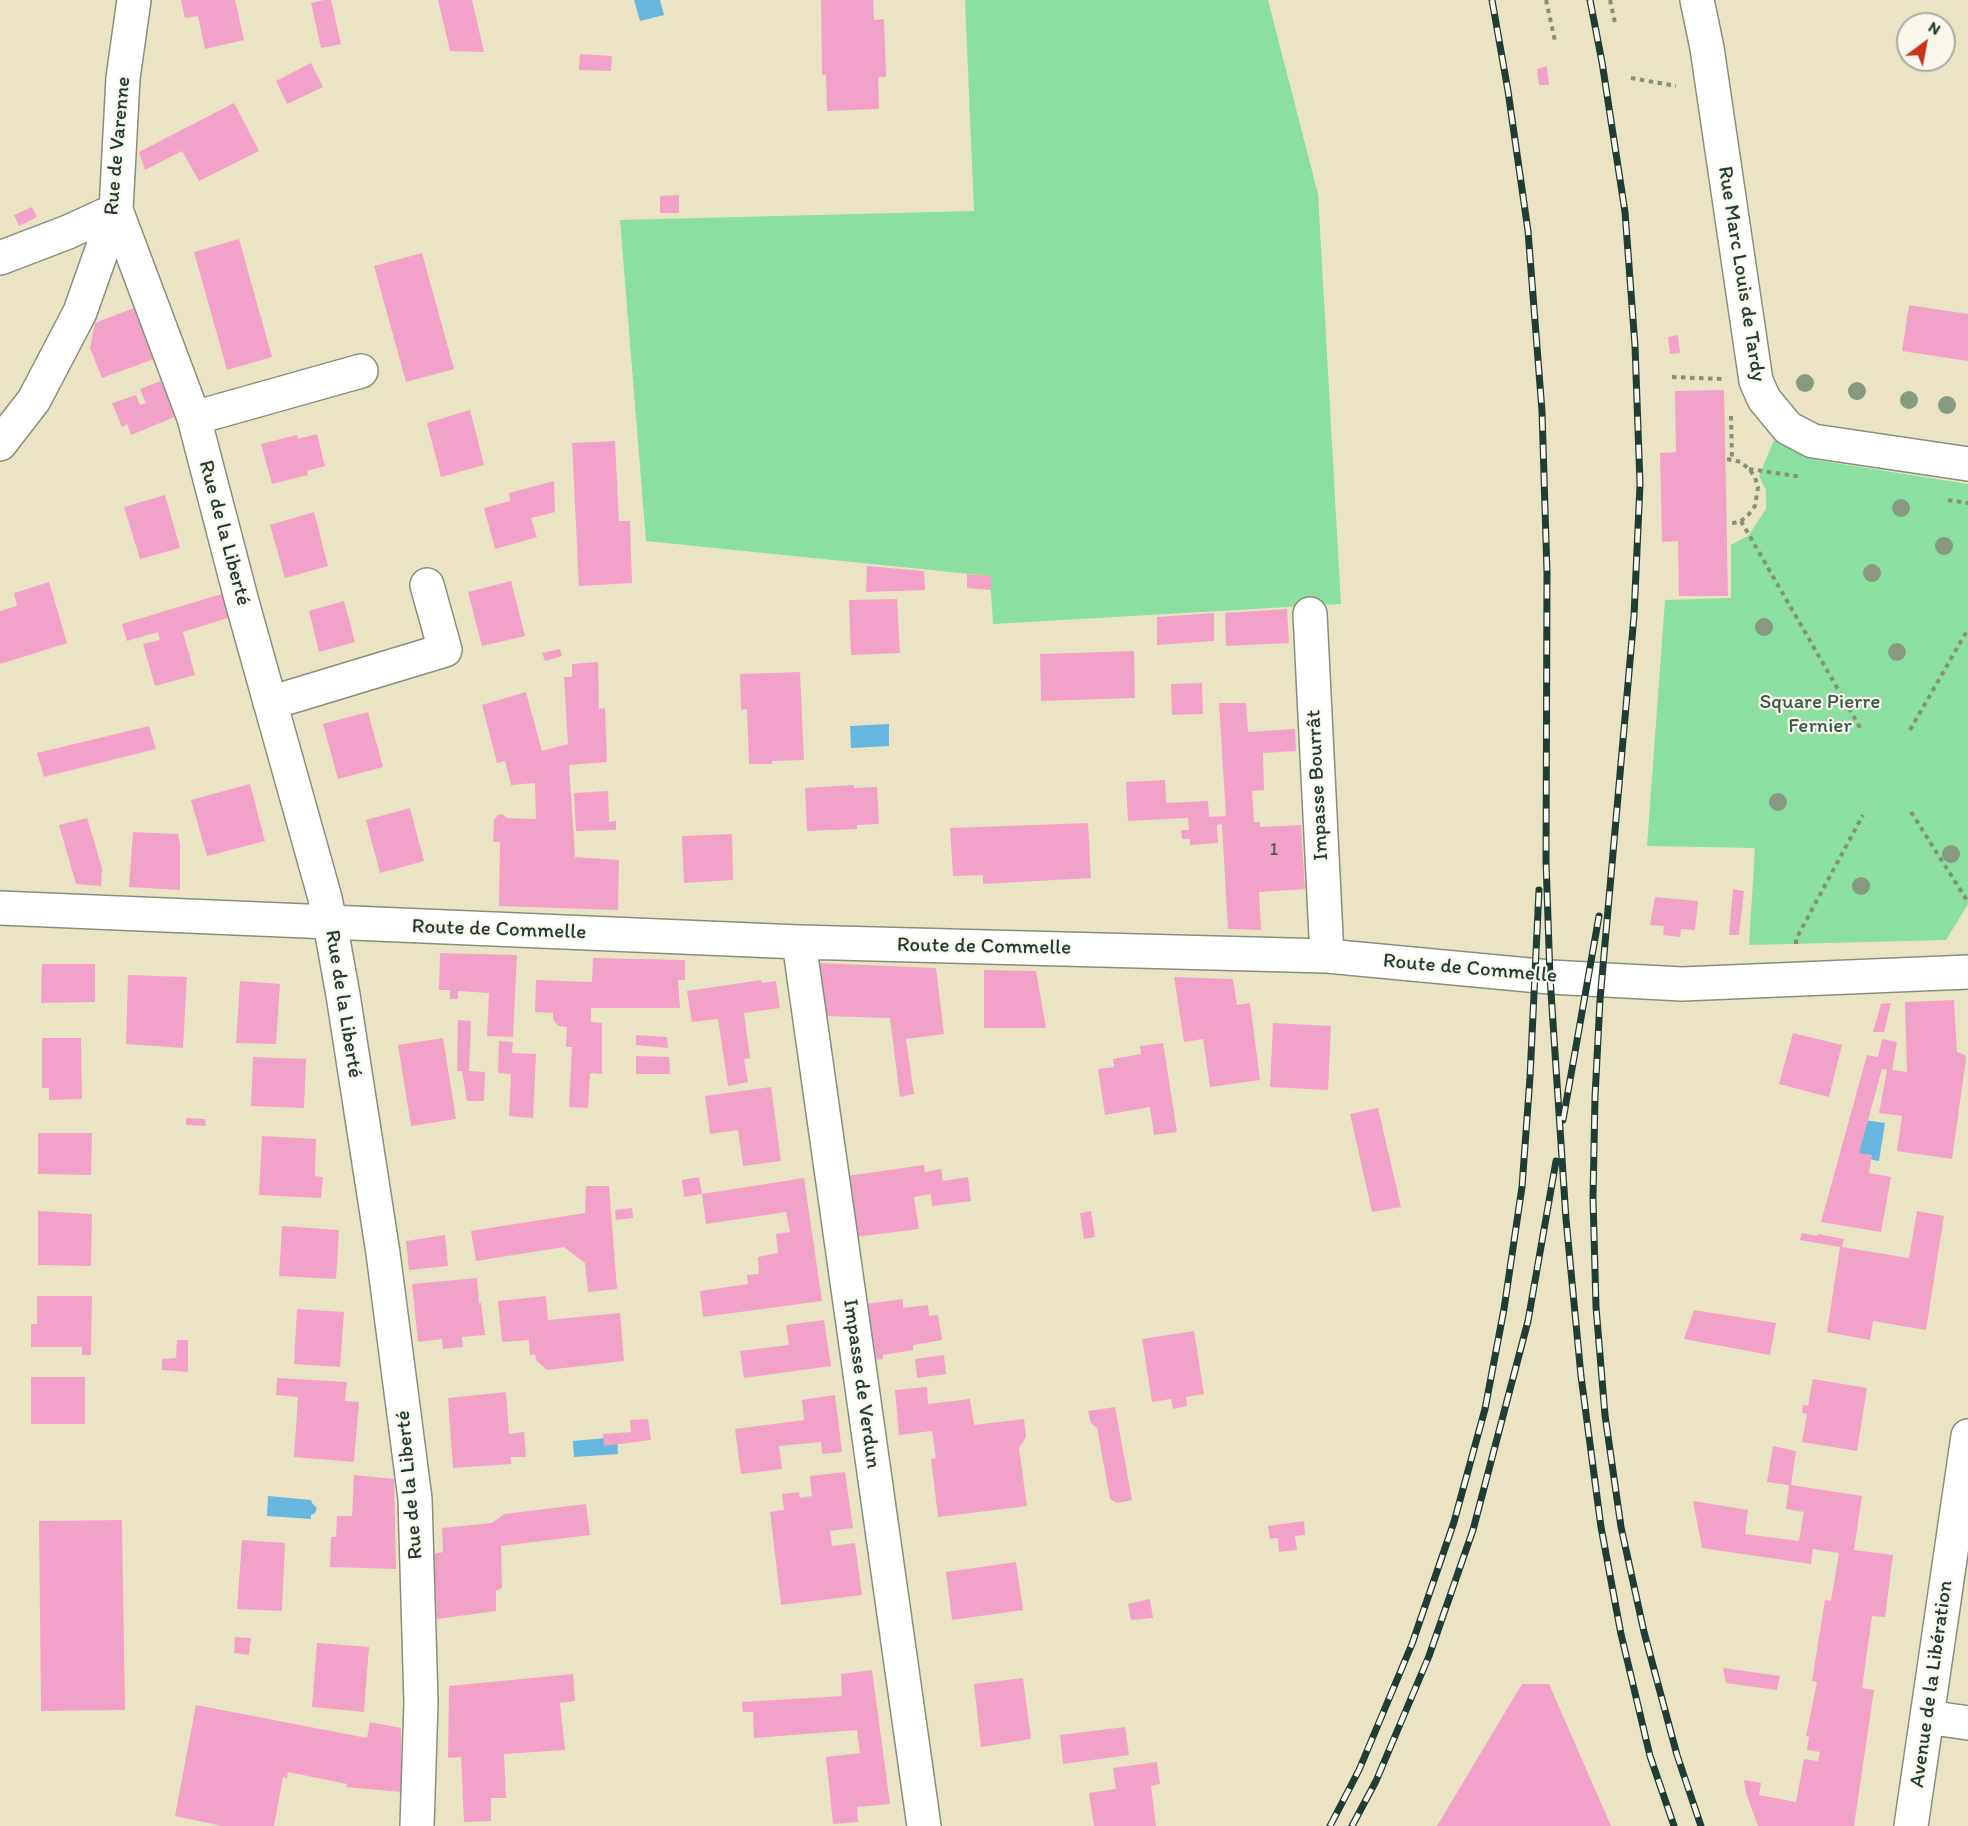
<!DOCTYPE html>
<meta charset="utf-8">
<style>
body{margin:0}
#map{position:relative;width:1968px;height:1826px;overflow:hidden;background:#ebe4c4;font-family:Itim,sans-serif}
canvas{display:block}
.north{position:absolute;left:1896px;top:12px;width:60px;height:60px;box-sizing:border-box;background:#fbf7ec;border:2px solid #a3ada2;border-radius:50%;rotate:32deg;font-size:16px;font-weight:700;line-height:24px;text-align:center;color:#1f3d34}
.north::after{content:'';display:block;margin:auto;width:21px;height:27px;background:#c8321e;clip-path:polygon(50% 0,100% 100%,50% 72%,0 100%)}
</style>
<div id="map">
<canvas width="1968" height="1826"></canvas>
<div class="north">N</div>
</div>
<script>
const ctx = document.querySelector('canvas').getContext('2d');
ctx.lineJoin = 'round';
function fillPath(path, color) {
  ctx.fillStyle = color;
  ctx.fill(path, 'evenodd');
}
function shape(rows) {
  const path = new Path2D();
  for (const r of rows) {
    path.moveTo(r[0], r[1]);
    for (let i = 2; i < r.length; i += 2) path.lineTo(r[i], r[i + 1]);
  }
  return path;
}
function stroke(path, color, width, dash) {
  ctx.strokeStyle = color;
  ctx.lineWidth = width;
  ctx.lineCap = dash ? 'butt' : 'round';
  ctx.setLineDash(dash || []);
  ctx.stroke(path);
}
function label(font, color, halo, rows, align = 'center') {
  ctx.font = font + ' Itim,sans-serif';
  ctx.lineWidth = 4.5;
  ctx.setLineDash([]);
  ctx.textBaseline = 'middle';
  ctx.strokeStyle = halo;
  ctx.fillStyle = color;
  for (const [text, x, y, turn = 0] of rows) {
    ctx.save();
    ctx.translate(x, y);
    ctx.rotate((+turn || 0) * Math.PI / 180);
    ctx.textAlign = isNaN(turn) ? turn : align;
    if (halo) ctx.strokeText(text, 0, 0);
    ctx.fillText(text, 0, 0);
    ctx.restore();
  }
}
fillPath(shape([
 [965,0,1268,0,1318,194,1341,604,993,624,990,576,646,541,620,220,974,211],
 [1774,440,1810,459,1968,484,1968,904,1946,940,1749,945,1755,848,1647,846,1665,600,1731,598,1731,545,1748,536,1766,509,1766,490,1759,476]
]), '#8bdfa1');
fillPath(shape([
 [634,0,660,0,664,15,640,21],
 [889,724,889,746,851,748,850,726],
 [1864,1120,1885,1123,1879,1161,1858,1157],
 [617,1437,618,1454,574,1457,573,1441],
 [268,1496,311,1500,312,1503,317,1508,315,1513,311,1515,311,1519,267,1516]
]), '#66b6e0');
fillPath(shape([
 [181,0,235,0,244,40,205,49,198,16,185,18],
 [324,0,331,0,341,44,321,48,311,3],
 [438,0,472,0,484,52,450,51],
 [821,0,873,0,874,20,884,19,886,77,878,77,879,109,827,111,826,75,822,75],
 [580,54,612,56,611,71,579,70],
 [311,63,323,87,287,104,276,81],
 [1547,66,1549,85,1539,85,1537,69],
 [234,103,259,151,199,181,182,151,145,170,139,152],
 [679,195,679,213,660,213,660,196],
 [32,207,37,217,19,226,14,215],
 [239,239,272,357,227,370,194,252],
 [422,253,454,369,406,382,374,266],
 [1909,305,1968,314,1968,361,1902,351],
 [134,308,154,359,102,378,90,348,95,323],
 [1678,335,1680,353,1670,354,1668,337],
 [163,380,177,416,131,435,127,424,122,427,112,403,136,395,140,405,146,403,140,389],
 [1724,390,1728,596,1679,596,1678,541,1662,542,1660,453,1676,452,1675,391],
 [470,410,484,465,441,477,427,423],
 [317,434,325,466,307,471,308,475,272,484,261,444,297,435,298,439],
 [615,441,619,521,630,521,632,583,579,586,572,443],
 [554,481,555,512,531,518,537,537,495,549,484,508,510,501,509,493],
 [165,495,180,548,140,559,124,507],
 [314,512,328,566,285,578,270,525],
 [867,566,924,571,925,590,866,592],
 [967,574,991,576,991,590,967,588],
 [511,581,525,636,482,646,468,592],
 [49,582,67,643,0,664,0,611,17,606,14,593],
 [225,593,231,617,183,632,195,675,155,686,143,644,160,640,158,632,127,641,122,624],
 [897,599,900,653,851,655,849,600],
 [344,601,355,642,319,652,309,611],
 [1287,609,1289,643,1226,646,1225,613],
 [1214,613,1214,641,1157,645,1157,617],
 [560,649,562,656,545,661,542,653],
 [1134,651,1135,698,1041,701,1040,654],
 [598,662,599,709,605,708,607,762,569,765,575,857,619,860,618,910,499,906,500,842,493,842,494,820,498,815,502,814,507,818,536,819,535,783,511,785,505,761,497,763,482,705,526,692,542,751,568,744,564,677,572,677,572,664],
 [800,672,804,760,772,761,772,764,749,764,747,709,741,710,740,674],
 [1202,683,1203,714,1172,715,1171,684],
 [1219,703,1246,703,1248,732,1295,729,1296,751,1263,753,1264,790,1252,791,1254,822,1260,822,1260,827,1301,825,1305,889,1259,892,1261,930,1228,929,1222,824,1217,825,1218,843,1190,845,1190,839,1182,839,1181,830,1189,830,1188,818,1128,821,1126,782,1165,780,1166,803,1208,801,1209,817,1226,816],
 [368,712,383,767,338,779,323,724],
 [149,726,156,749,44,777,37,753],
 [250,784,265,841,207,856,191,800],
 [854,785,854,788,877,787,879,824,857,825,857,829,807,831,805,788],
 [608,791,609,822,616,821,616,830,576,831,574,793],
 [410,808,424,861,380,873,366,820],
 [87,818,102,868,101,886,76,884,59,825],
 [1088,823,1091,878,983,884,983,875,953,876,950,828],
 [133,832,178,834,180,844,180,890,129,887],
 [732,834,733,880,684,883,682,836],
 [1733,889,1744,891,1739,935,1729,935],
 [1655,897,1698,901,1695,930,1681,929,1680,937,1663,935,1664,926,1650,925],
 [440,953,517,955,513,1037,487,1036,489,993,458,991,458,999,450,999,450,990,439,990],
 [593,958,685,960,685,980,678,980,680,1008,591,1008,591,1022,602,1023,602,1074,590,1073,588,1108,569,1107,572,1047,566,1047,567,1027,558,1026,553,1019,553,1013,535,1012,536,980,592,982],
 [817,963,936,968,944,1034,906,1039,914,1094,900,1097,890,1018,824,1016],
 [42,964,95,964,95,1002,41,1003],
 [984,970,1036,971,1046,1028,984,1028],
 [128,975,187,977,183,1048,126,1044],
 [1174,977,1233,979,1237,1005,1250,1003,1260,1080,1210,1087,1203,1039,1184,1042],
 [761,980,762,983,776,981,780,1008,744,1013,750,1058,744,1059,748,1082,728,1086,718,1019,692,1022,687,991],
 [240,981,280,984,276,1044,236,1043],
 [1954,1000,1957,1052,1965,1055,1966,1059,1952,1159,1897,1151,1902,1116,1879,1113,1887,1070,1882,1069,1859,1153,1872,1155,1869,1173,1891,1177,1881,1232,1821,1222,1867,1055,1878,1057,1882,1039,1897,1042,1892,1070,1907,1072,1905,1002],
 [1891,1003,1884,1032,1873,1032,1881,1004],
 [458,1020,471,1021,469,1071,485,1072,484,1101,467,1101,462,1071,457,1071],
 [1273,1023,1331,1026,1328,1090,1270,1087],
 [1793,1033,1842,1045,1829,1097,1779,1084],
 [636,1035,667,1037,668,1048,636,1045],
 [42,1038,81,1038,82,1099,49,1100,49,1088,42,1088],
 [443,1038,456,1119,411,1126,398,1045],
 [499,1041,513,1042,512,1053,536,1054,533,1118,509,1116,511,1074,498,1073],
 [1163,1043,1177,1132,1154,1135,1150,1107,1105,1115,1098,1069,1114,1067,1113,1059,1141,1054,1140,1046],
 [636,1056,669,1057,670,1074,636,1074],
 [253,1057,306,1059,304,1108,251,1106],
 [771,1087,781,1161,743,1166,738,1130,710,1134,705,1096],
 [1378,1108,1401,1207,1372,1212,1350,1114],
 [186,1118,205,1119,206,1126,186,1125],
 [38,1133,92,1133,91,1175,38,1174],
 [262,1136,316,1139,315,1176,323,1177,321,1198,259,1195],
 [924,1165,925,1172,941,1169,943,1181,968,1177,971,1201,932,1206,931,1194,914,1197,919,1229,856,1237,847,1176],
 [699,1177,702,1194,684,1197,682,1180],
 [804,1178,822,1301,703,1317,700,1291,748,1284,747,1275,759,1274,758,1257,778,1253,776,1234,790,1232,786,1212,706,1224,702,1194],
 [586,1186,609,1186,617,1289,588,1292,585,1263,564,1247,476,1261,471,1231,585,1213],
 [632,1208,633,1218,616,1220,615,1210],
 [38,1211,92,1214,91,1266,38,1265],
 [1091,1211,1095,1237,1084,1239,1080,1213],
 [1917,1211,1944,1216,1926,1330,1873,1321,1870,1340,1827,1332,1840,1247,1800,1240,1802,1233,1817,1236,1818,1234,1844,1239,1842,1247,1909,1258],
 [282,1226,339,1230,336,1279,279,1276],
 [445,1235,448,1266,409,1270,406,1241],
 [477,1278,479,1303,481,1303,485,1335,462,1337,463,1347,443,1349,442,1339,418,1342,412,1284],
 [37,1296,92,1296,91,1355,82,1355,82,1347,31,1347,31,1324,37,1324],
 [546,1296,548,1320,620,1313,624,1361,547,1370,536,1360,535,1354,530,1355,529,1340,502,1342,498,1301],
 [903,1299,903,1308,928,1305,929,1316,938,1315,942,1340,913,1345,913,1350,883,1355,883,1359,873,1360,865,1304],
 [297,1309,344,1312,340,1367,294,1364],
 [1694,1310,1776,1323,1770,1355,1684,1339],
 [824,1320,831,1366,744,1378,740,1351,789,1345,786,1325],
 [1194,1331,1204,1394,1186,1397,1187,1406,1173,1409,1171,1399,1152,1402,1142,1339],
 [177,1340,188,1340,188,1372,162,1370,162,1359,176,1358],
 [944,1355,946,1374,917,1378,915,1359],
 [31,1377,85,1377,85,1424,31,1424],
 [277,1378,347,1382,345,1401,359,1402,354,1462,294,1457,298,1397,276,1395],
 [1813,1379,1867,1388,1857,1451,1802,1442,1807,1414,1802,1413,1803,1405,1808,1406],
 [927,1387,928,1404,970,1399,974,1425,1024,1419,1026,1437,1019,1448,1027,1506,938,1517,931,1459,936,1458,932,1431,899,1435,895,1390],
 [506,1392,509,1434,524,1432,526,1457,510,1457,511,1464,453,1468,448,1398],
 [835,1395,842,1452,822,1454,821,1442,779,1446,782,1469,741,1474,735,1429,804,1420,802,1400],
 [1115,1407,1132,1500,1117,1503,1110,1499,1097,1428,1091,1423,1088,1411],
 [648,1419,651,1440,604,1446,603,1434,631,1432,630,1420],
 [1773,1446,1796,1451,1791,1485,1862,1496,1854,1550,1893,1555,1885,1617,1872,1616,1862,1688,1874,1690,1854,1826,1758,1826,1746,1793,1744,1780,1761,1783,1759,1795,1796,1802,1804,1759,1818,1761,1820,1752,1807,1750,1809,1737,1806,1736,1817,1682,1812,1681,1825,1600,1831,1601,1839,1553,1813,1549,1811,1564,1702,1548,1693,1501,1748,1510,1745,1534,1799,1541,1804,1512,1786,1509,1789,1485,1767,1482],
 [845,1472,853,1528,830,1531,832,1546,855,1543,862,1595,781,1605,770,1512,784,1510,782,1494,799,1492,800,1498,812,1496,810,1476],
 [354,1475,394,1479,396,1569,330,1567,331,1537,336,1537,337,1516,352,1516],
 [586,1504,590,1535,501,1546,502,1588,496,1591,496,1611,437,1619,434,1554,443,1552,442,1528,492,1523,504,1514],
 [122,1520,125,1710,41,1711,39,1521],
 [1304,1521,1305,1535,1295,1536,1297,1550,1279,1552,1278,1538,1270,1539,1268,1526],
 [242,1540,285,1543,282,1611,237,1609],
 [1016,1562,1023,1610,952,1620,946,1572],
 [1150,1599,1153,1618,1131,1620,1128,1604],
 [235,1637,251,1638,249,1655,234,1653],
 [317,1643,369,1647,364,1712,312,1707],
 [1723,1668,1780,1676,1777,1690,1726,1683],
 [872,1670,890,1804,857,1807,858,1822,833,1824,826,1757,860,1753,857,1730,754,1738,753,1712,743,1712,742,1702,842,1696,841,1674],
 [573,1674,575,1701,560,1703,565,1750,504,1754,506,1798,491,1798,491,1821,464,1822,461,1757,448,1758,449,1686],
 [1023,1678,1031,1739,981,1747,974,1684],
 [1522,1684,1549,1684,1611,1826,1437,1826],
 [196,1705,367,1738,370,1722,401,1728,401,1792,346,1787,347,1784,288,1772,287,1778,283,1777,274,1826,222,1826,175,1816],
 [1125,1727,1129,1755,1063,1764,1060,1735],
 [1157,1762,1160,1784,1151,1786,1156,1826,1094,1826,1089,1793,1116,1789,1113,1768]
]), '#f2a2c9');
const minor = shape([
 [1697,0,1707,48,1756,381,1764,399,1788,428,1813,441,1968,464],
 [116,210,194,418,242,602,325,898,330,923,343,995,383,1253,415,1499,421,1702,417,1826],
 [0,258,68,232,116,210],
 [194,418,361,371],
 [0,444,34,400,80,312,116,210,123,78,134,0],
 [1310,614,1327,956],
 [270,703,445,650,427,585],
 [0,908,799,942,1327,956,1550,977,1682,984,1968,972],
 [799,942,924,1826],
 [1927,1717,1968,1723],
 [1911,1826,1968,1436]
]);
stroke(minor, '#85907c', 36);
stroke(shape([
 [1546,0,1555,41],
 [1610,0,1615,23],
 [1631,78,1676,86],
 [1672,377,1722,379],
 [1731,416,1732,459],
 [1727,459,1741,462,1749,469,1755,477,1758,487,1755,506,1749,514,1741,521,1730,524],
 [1749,469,1802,477],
 [1948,500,1968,503],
 [1741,521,1862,731],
 [1910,730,1968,629],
 [1911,812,1968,902],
 [1796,944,1796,939,1863,815]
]), '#85907c', 4, [4.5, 4.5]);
stroke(minor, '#fff', 33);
const rail = shape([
 [1492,0,1508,91,1528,231,1542,411,1547,573,1546,861,1550,977,1566,1219,1581,1376,1601,1527,1621,1634,1650,1756,1674,1826],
 [1590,0,1602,62,1625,212,1635,346,1640,484,1634,616,1600,1000,1595,1097,1593,1198,1596,1307,1605,1415,1621,1527,1644,1632,1677,1755,1701,1826],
 [1563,1120,1599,916],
 [1330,1826,1359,1770,1412,1644,1454,1522,1485,1409,1504,1309,1522,1187,1530,1077,1539,890],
 [1352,1826,1376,1781,1429,1656,1473,1530,1528,1321,1556,1161]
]);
stroke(rail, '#1f3d34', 7);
stroke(rail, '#fbf7ec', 4.5, [14]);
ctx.fillStyle = '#879a81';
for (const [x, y] of [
 [1805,383],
 [1857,391],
 [1909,400],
 [1947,405],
 [1901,508],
 [1944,546],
 [1872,573],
 [1764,627],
 [1897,652],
 [1778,802],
 [1951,854],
 [1861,886]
]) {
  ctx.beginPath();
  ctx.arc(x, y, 9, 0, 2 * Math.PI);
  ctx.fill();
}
label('18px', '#545659', null, [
 ["1",1274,850]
]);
label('21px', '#1f3d34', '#fbf7ec', [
 ["Rue de Varenne",118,146,-85],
 ["Rue Marc Louis de Tardy",1741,274,81],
 ["Rue de la Liberté",224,533,75],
 ["Impasse Bourrât",1318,785,-93],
 ["Route de Commelle",499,930,2],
 ["Route de Commelle",984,947,1],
 ["Route de Commelle",1470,969,5],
 ["Rue de la Liberté",343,1004,81],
 ["Impasse de Verdun",861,1384,82],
 ["Rue de la Liberté",410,1485,-95],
 ["Avenue de la Libération",1932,1684,-82]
]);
label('21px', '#355d4a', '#fbf7ec', [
 ["Square Pierre",1820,703],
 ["Fernier",1820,727]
]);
</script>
